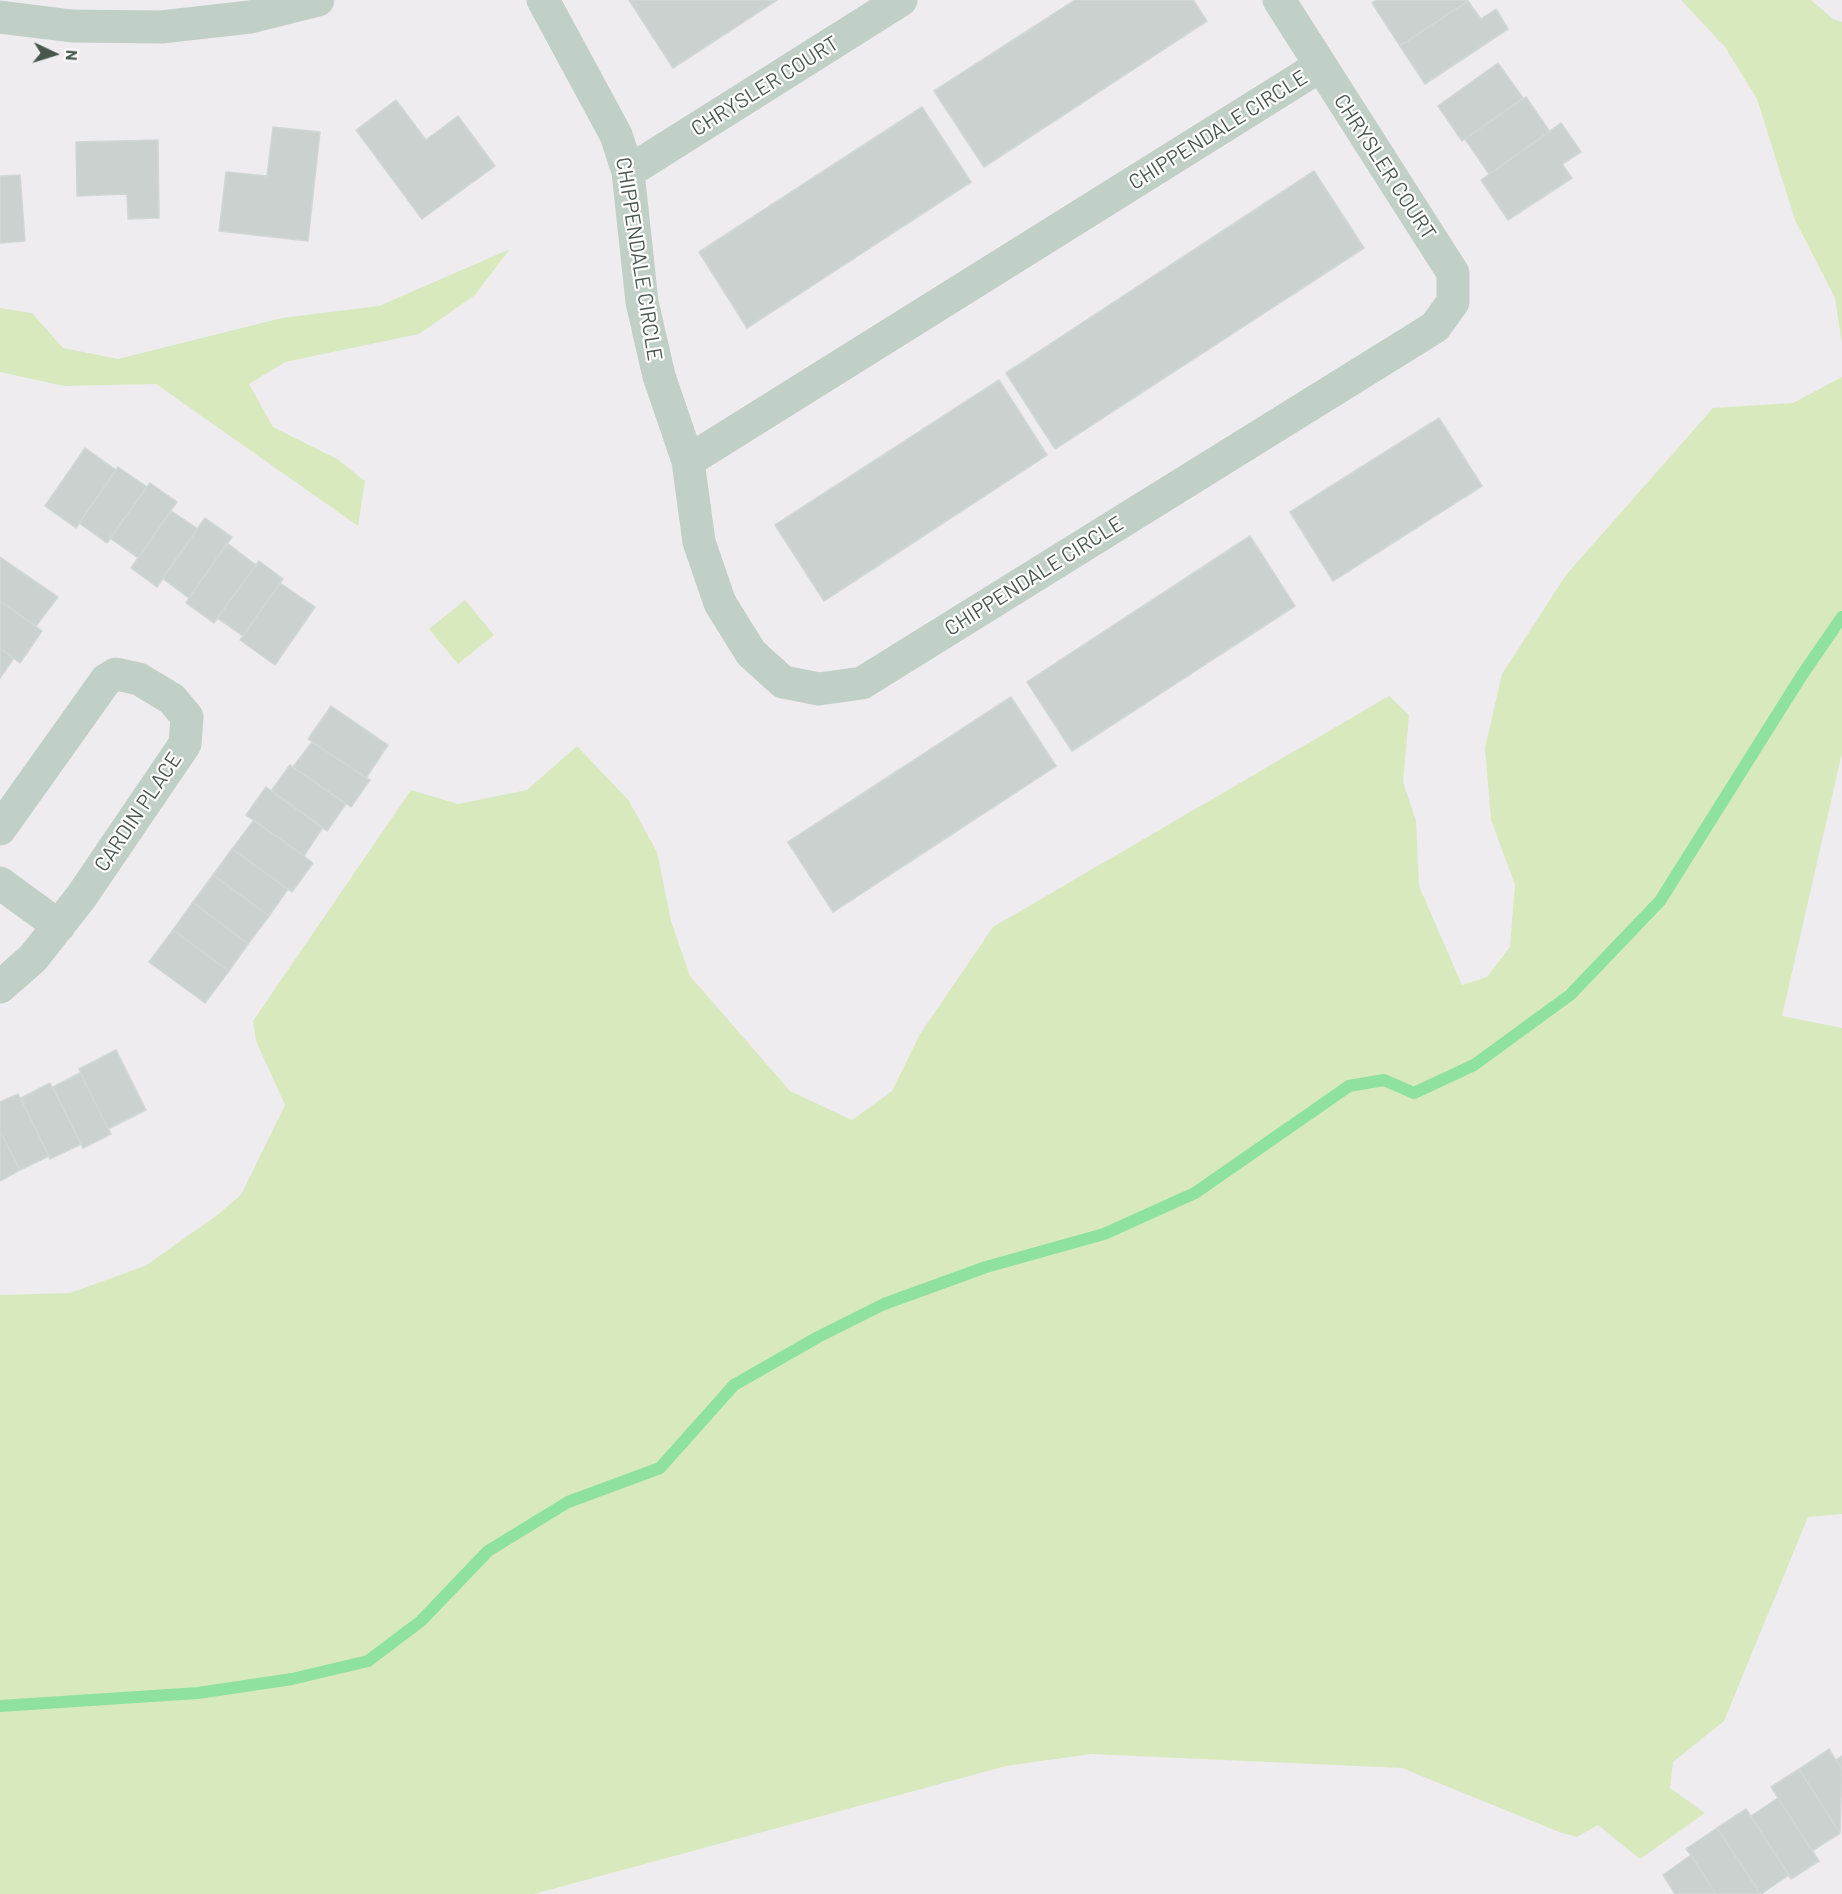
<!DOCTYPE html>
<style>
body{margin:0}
#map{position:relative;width:1842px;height:1894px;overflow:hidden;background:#efecef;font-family:Barlow,sans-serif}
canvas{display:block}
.north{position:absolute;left:24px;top:24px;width:60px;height:60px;-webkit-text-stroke:4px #fff;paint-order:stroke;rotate:94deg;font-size:16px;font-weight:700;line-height:24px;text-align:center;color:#47574e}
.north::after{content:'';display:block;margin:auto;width:21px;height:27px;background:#47574e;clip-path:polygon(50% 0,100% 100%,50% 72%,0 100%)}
</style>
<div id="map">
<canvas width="1842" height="1894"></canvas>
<div class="north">N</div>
</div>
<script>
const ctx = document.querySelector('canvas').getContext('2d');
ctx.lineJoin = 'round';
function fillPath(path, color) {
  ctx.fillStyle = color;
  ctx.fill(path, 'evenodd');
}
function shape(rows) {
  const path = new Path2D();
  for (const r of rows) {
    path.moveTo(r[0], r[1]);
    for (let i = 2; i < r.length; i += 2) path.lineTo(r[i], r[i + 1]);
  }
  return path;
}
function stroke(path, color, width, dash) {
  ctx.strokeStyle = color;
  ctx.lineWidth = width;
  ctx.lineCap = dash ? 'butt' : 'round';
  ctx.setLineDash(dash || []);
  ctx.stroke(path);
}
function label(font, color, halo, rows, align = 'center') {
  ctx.font = font + ' Barlow,sans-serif';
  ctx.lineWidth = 4.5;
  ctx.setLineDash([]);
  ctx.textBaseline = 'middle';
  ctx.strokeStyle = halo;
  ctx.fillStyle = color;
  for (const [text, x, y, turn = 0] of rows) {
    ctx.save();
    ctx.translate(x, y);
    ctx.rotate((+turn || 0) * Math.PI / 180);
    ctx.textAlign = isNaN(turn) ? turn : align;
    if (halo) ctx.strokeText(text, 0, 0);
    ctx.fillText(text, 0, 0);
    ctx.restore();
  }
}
fillPath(shape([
 [1681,0,1811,0,1833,19,1842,22,1842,344,1835,298,1795,220,1757,99,1725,47],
 [510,249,475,295,419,334,285,362,249,384,273,427,337,459,365,481,358,526,156,384,64,386,0,372,0,308,32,313,63,348,118,359,282,318,379,306],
 [1842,377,1842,753,1782,1016,1842,1028,1842,1514,1808,1517,1724,1721,1673,1762,1670,1788,1705,1813,1640,1859,1598,1825,1577,1837,1559,1832,1402,1768,1091,1754,1006,1766,534,1894,0,1894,0,1295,70,1293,145,1266,216,1216,241,1195,285,1105,256,1041,253,1021,411,790,458,804,527,790,577,746,629,801,657,852,671,921,690,976,790,1091,852,1120,892,1091,920,1034,993,927,1389,696,1409,715,1403,782,1416,821,1419,886,1462,985,1487,977,1510,947,1515,885,1491,820,1485,748,1502,674,1566,575,1713,408,1793,403],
 [465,600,494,635,458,664,429,629]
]), '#d8e9be');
stroke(shape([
 [0,1706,198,1693,292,1679,368,1661,421,1621,488,1551,568,1502,660,1468,734,1385,818,1337,884,1304,986,1267,1104,1234,1195,1193,1349,1086,1384,1080,1414,1093,1474,1065,1570,995,1660,901,1802,675,1842,617]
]), '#8fe1a0', 12);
const building = shape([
 [629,0,777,0,673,68,629,0],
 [1075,0,1193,0,1207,21,984,167,934,91,1075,0],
 [1376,0,1468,0,1468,1,1400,46,1372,3,1376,0],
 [1468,1,1481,19,1496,9,1508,29,1425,84,1400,46,1468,1],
 [1498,63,1523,98,1462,141,1438,106,1498,63],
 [1526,97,1550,132,1489,174,1465,139,1526,97],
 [396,100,426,140,458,116,495,166,422,219,356,130,396,100],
 [922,107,971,182,747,328,699,252,922,107],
 [1561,123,1581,152,1562,164,1572,178,1508,220,1481,180,1561,123],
 [273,127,320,132,308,241,219,231,226,172,267,176,273,127],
 [158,140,159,218,128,219,127,194,77,196,76,142,158,140],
 [1314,171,1364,248,1055,449,1006,373,1314,171],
 [20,175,25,241,0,243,0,176,20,175],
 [999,380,1047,455,824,601,775,525,999,380],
 [1439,418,1482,486,1333,581,1290,512,1439,418],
 [85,448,116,470,76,528,45,506,85,448],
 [118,467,147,487,107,543,79,523,118,467],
 [150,483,177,502,138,558,110,538,150,483],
 [171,511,198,529,157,587,131,568,171,511],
 [205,518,232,537,189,598,162,578,205,518],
 [1250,536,1295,606,1072,751,1027,682,1250,536],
 [227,543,256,565,214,623,186,603,227,543],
 [0,557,58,597,36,626,0,601,0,557],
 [259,561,283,579,243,636,217,618,259,561],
 [280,583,315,607,275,665,240,640,280,583],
 [0,601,42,631,20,663,0,648,0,601],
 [0,648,14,658,0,678,0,648],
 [1011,697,1056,766,833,912,788,842,1011,697],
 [331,706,388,745,366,778,308,739,331,706],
 [312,742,370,780,351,807,293,767,312,742],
 [290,765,346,804,327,831,271,791,290,765],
 [266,787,323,827,304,856,246,815,266,787],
 [254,820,313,863,292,892,232,849,254,820],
 [232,849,288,889,269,916,213,875,232,849],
 [213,875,269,916,248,944,193,902,213,875],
 [193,902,248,944,229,971,173,930,193,902],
 [173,930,229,971,205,1003,149,962,173,930],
 [116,1050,146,1110,108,1129,79,1069,116,1050],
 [80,1073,111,1134,83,1148,53,1087,80,1073],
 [50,1083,81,1144,50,1159,21,1098,50,1083],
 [18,1094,49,1156,20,1170,0,1131,0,1102,18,1094],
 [0,1131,20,1170,0,1181,0,1131],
 [1829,1749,1842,1770,1840,1833,1799,1769,1829,1749],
 [1842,1756,1842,1770,1836,1760,1842,1756],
 [1799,1769,1840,1833,1812,1851,1771,1787,1799,1769],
 [1778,1798,1819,1861,1791,1879,1751,1816,1778,1798],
 [1746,1809,1789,1875,1761,1894,1717,1828,1746,1809],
 [1717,1828,1760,1894,1716,1894,1691,1855,1686,1849,1717,1828],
 [1691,1855,1716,1894,1675,1894,1663,1875,1691,1855]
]);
fillPath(building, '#cad1ce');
stroke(building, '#d1d7d5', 1.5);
stroke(shape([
 [543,0,616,135,628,172,642,302,659,376,688,461,699,542,720,603,751,653,783,682,819,689,862,683,1435,327,1453,302,1453,273,1279,0],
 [0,17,72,26,161,27,250,17,318,0],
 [628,172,901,0],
 [688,461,1320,66],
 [0,829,106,680,116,674,139,679,172,699,187,717,185,744,81,897,33,958,0,987],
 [0,883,59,926]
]), '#c1d0c7', 33);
label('21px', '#47574e', '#fff', [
 ["CHRYSLER COURT",765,86,-32],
 ["CHIPPENDALE CIRCLE",1218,130,-32],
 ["CHRYSLER COURT",1385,167,57],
 ["CHIPPENDALE CIRCLE",639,259,81],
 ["CHIPPENDALE CIRCLE",1034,576,-32],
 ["CARDIN PLACE",138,812,-56]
]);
</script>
